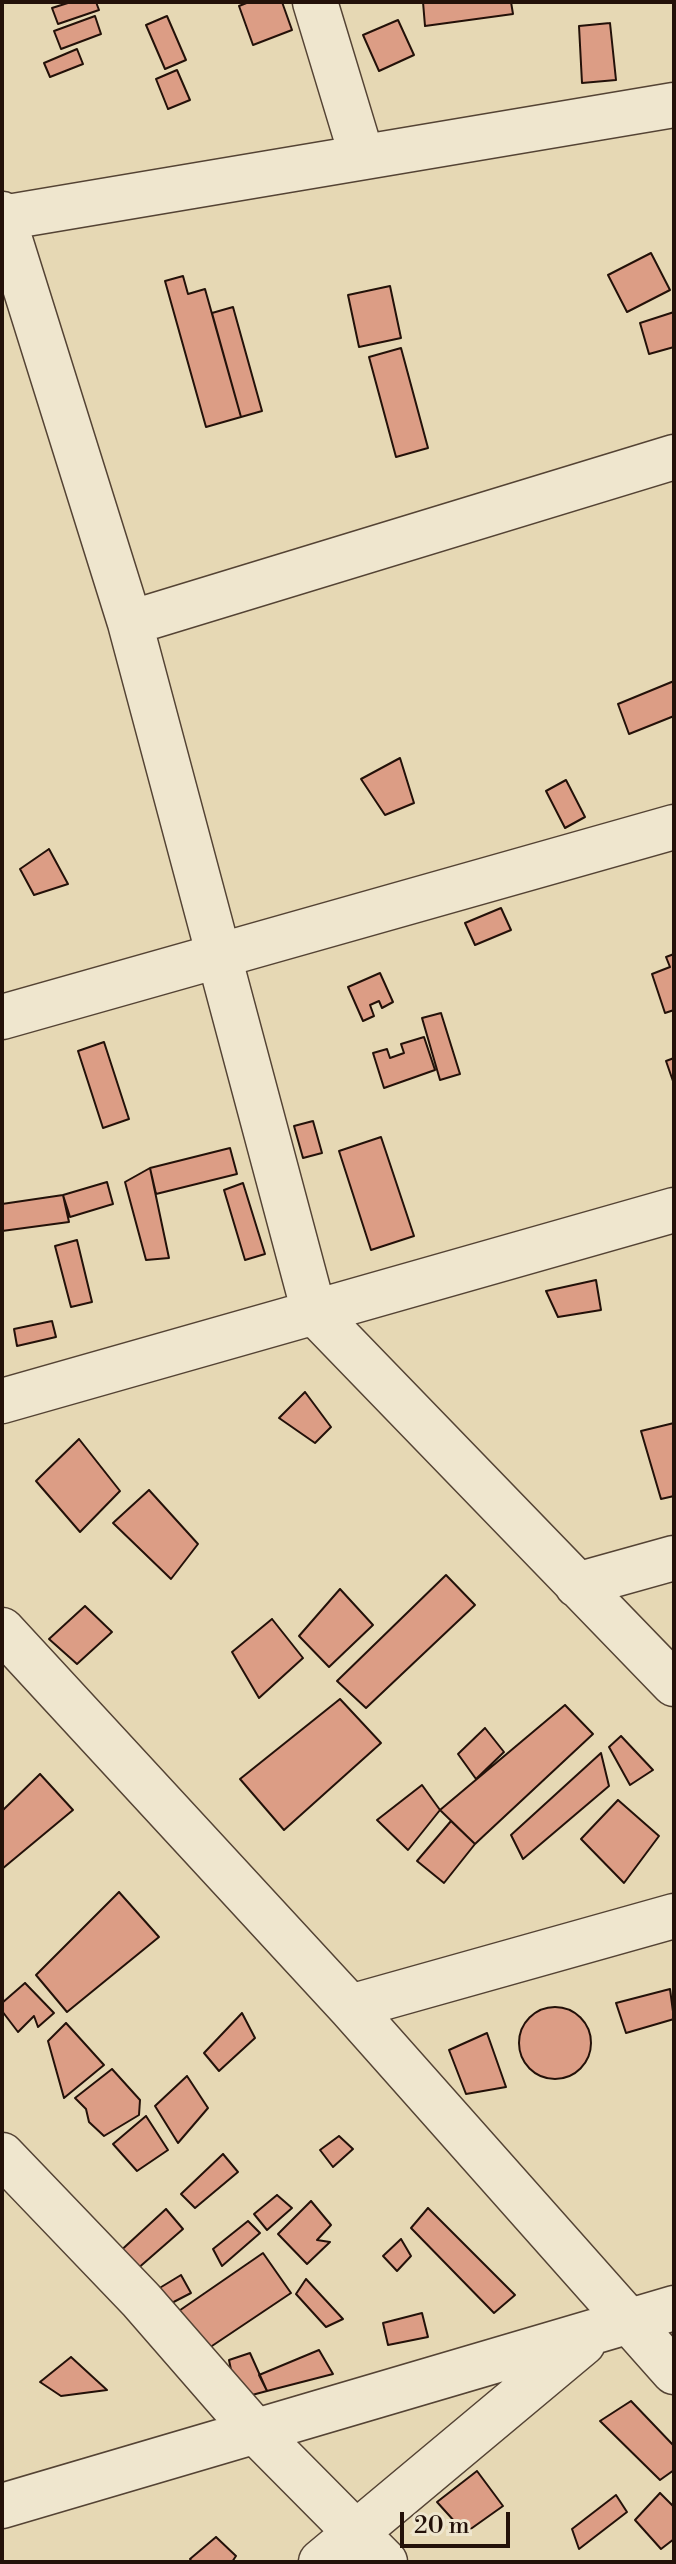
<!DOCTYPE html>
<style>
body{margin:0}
#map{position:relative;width:676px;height:2564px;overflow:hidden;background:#e6d8b4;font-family:"Libre Bodoni",serif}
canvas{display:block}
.frame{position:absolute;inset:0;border:4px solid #231109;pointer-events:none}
.scale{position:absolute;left:400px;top:2512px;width:110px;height:36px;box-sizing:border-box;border:4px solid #231109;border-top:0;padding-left:10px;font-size:24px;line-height:28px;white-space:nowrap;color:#231109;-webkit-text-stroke:6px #efe6ce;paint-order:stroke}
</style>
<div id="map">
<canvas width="676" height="2564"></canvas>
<div class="frame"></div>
<div class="scale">20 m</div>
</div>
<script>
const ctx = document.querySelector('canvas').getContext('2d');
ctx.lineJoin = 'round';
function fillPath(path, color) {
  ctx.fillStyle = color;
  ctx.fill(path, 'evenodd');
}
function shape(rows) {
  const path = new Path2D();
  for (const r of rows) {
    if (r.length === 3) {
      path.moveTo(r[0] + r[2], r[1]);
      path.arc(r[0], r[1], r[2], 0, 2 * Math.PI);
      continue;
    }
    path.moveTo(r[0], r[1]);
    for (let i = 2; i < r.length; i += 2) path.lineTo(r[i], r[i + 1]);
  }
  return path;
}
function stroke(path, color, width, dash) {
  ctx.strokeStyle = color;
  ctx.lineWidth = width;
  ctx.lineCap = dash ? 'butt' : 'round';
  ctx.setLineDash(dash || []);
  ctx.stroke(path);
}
const building = shape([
 [71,2,96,2,99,10,58,24,52,8,71,2],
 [249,2,282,2,292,30,253,45,239,6,249,2],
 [423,2,511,2,513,14,425,26,423,2],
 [95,16,101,34,61,49,54,31,95,16],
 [167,16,186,60,165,69,146,25,167,16],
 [398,20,414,55,379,71,363,35,398,20],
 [610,23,616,80,582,83,579,26,610,23],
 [77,49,83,64,50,77,44,63,77,49],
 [177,70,190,100,168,109,156,79,177,70],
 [651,253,670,290,627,312,608,275,651,253],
 [183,276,188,294,205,289,241,417,206,427,165,281,183,276],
 [390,286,401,338,359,347,348,295,390,286],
 [233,307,262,411,241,417,212,313,233,307],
 [674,312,674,347,649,354,640,323,674,312],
 [401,348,428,448,396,457,369,357,401,348],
 [674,681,674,716,629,734,618,704,674,681],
 [400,758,414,803,385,815,361,779,400,758],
 [566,780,585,817,565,828,546,791,566,780],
 [49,849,68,884,34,895,20,869,49,849],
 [501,908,511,930,475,945,465,923,501,908],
 [674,954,674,1010,665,1013,652,974,670,967,666,957,674,954],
 [380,973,393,1002,382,1008,379,1001,370,1005,374,1016,363,1021,348,987,380,973],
 [441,1013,460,1074,440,1080,422,1018,441,1013],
 [424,1037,435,1070,384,1088,373,1053,387,1049,390,1058,404,1053,401,1044,424,1037],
 [104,1042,129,1119,103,1128,78,1051,104,1042],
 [674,1058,674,1084,666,1061,674,1058],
 [313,1121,322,1153,303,1158,294,1126,313,1121],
 [381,1137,414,1236,371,1250,339,1151,381,1137],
 [230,1148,237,1174,156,1194,150,1168,230,1148],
 [150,1168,169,1258,146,1260,125,1182,150,1168],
 [107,1182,113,1204,70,1217,63,1195,107,1182],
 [243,1183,265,1254,245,1260,224,1190,243,1183],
 [63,1195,69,1222,2,1231,2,1204,63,1195],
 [77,1240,92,1302,71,1307,55,1246,77,1240],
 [596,1280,601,1310,558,1317,546,1291,596,1280],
 [52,1321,56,1337,17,1346,14,1329,52,1321],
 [305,1392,331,1427,315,1443,279,1418,305,1392],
 [674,1423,674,1496,661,1499,641,1431,674,1423],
 [79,1439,120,1491,80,1532,36,1481,79,1439],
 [149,1490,198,1544,171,1579,113,1523,149,1490],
 [446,1575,475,1605,366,1708,337,1681,446,1575],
 [340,1589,373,1625,329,1667,299,1636,340,1589],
 [85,1606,112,1632,77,1664,49,1639,85,1606],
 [272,1619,303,1658,259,1698,232,1652,272,1619],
 [340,1699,381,1743,284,1830,240,1779,340,1699],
 [565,1705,593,1734,475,1844,440,1810,565,1705],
 [485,1728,504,1752,476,1779,458,1754,485,1728],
 [621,1736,653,1770,630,1785,609,1747,621,1736],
 [601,1753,609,1786,523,1859,511,1835,601,1753],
 [40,1774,73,1810,2,1869,2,1811,40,1774],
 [422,1785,440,1810,408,1850,377,1820,422,1785],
 [618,1800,659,1836,624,1883,581,1839,618,1800],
 [451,1821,475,1844,444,1883,417,1861,451,1821],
 [119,1892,159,1937,67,2012,36,1975,119,1892],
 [25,1983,54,2013,38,2027,34,2016,18,2032,2,2011,2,2003,25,1983],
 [670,1989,674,2019,626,2033,616,2003,670,1989],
 [555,2043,36],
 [242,2013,255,2038,219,2071,204,2053,242,2013],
 [66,2023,104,2065,64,2098,48,2041,66,2023],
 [487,2033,506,2087,466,2094,449,2050,487,2033],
 [112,2069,140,2100,139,2115,104,2136,89,2122,86,2109,75,2098,112,2069],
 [187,2076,208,2108,178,2143,155,2106,187,2076],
 [146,2116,168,2150,137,2171,113,2144,146,2116],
 [339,2136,353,2149,333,2167,320,2150,339,2136],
 [223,2154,238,2172,195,2208,181,2194,223,2154],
 [277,2195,292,2208,267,2230,254,2214,277,2195],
 [311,2201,331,2225,317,2240,330,2242,307,2264,278,2234,311,2201],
 [428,2208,515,2295,494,2313,411,2228,428,2208],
 [166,2209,183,2229,128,2277,116,2255,166,2209],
 [248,2221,260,2233,222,2266,213,2249,248,2221],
 [401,2239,411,2256,397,2271,383,2256,401,2239],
 [263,2253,291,2293,200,2354,173,2315,263,2253],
 [181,2275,191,2293,162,2308,153,2292,181,2275],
 [306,2279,343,2319,326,2327,296,2294,306,2279],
 [422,2313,428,2337,388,2345,383,2323,422,2313],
 [319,2350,333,2374,267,2391,259,2375,319,2350],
 [250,2353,267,2391,237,2399,229,2360,250,2353],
 [71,2357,107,2390,61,2396,40,2382,71,2357],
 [631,2401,674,2446,674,2470,660,2480,600,2421,631,2401],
 [477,2471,503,2506,465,2533,437,2502,477,2471],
 [660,2493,674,2507,674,2539,661,2549,635,2520,660,2493],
 [616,2495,627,2512,579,2549,572,2529,616,2495],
 [216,2537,236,2556,232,2562,192,2562,190,2559,216,2537]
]);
fillPath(building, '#dc9d85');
stroke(building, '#231109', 2);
const minor = shape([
 [315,2,362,157],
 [2,214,130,623,314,1312,674,1684],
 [2,218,674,105],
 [130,623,674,457],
 [2,1017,674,827],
 [2,1401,674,1210],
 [577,1585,674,1558],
 [2,1630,350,2007,674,2372],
 [350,2007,674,1916],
 [2,2155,141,2300,255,2431,385,2562],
 [2,2506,674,2308],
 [321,2562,583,2343]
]);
stroke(minor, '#544334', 47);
stroke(minor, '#efe6ce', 44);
</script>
